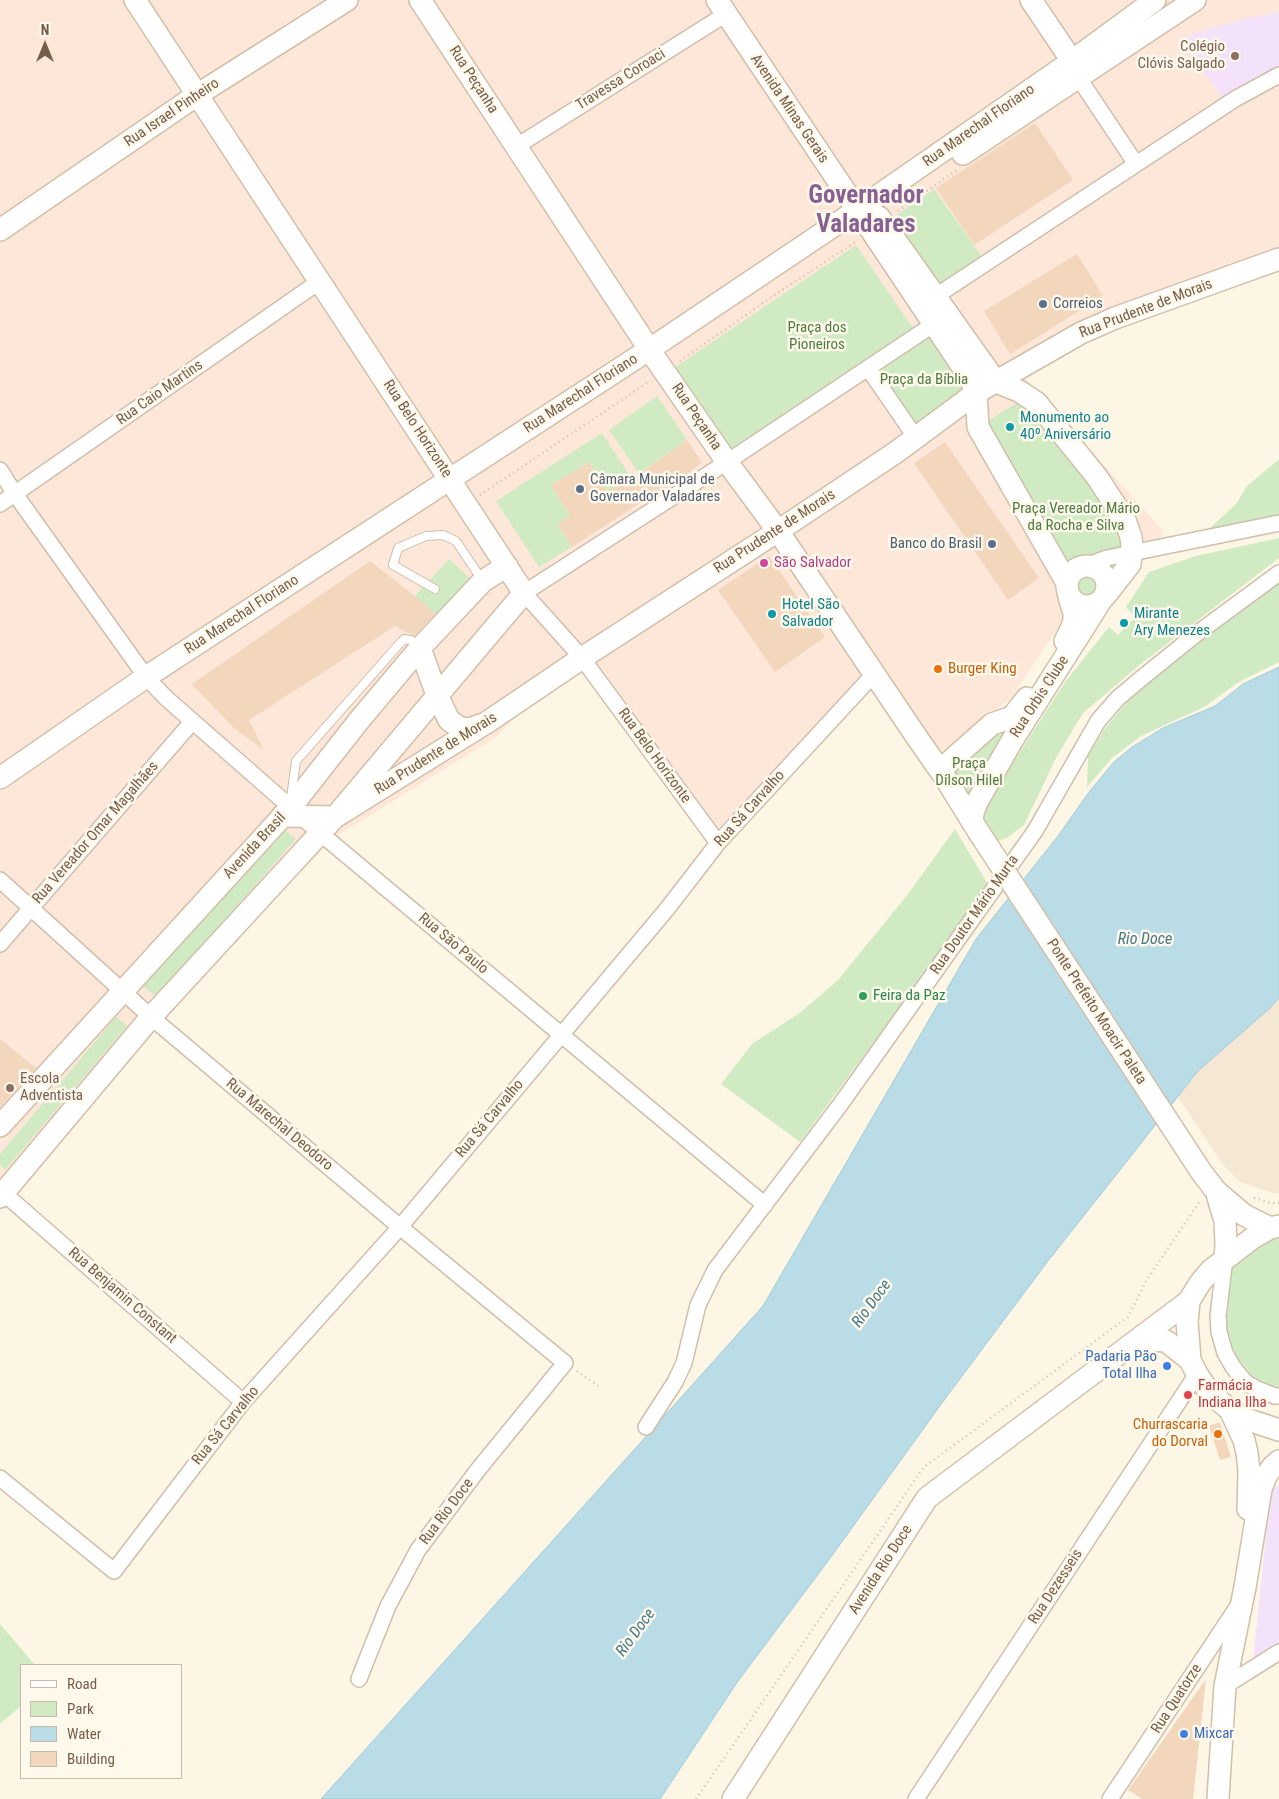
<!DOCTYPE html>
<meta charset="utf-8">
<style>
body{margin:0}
#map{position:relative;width:1279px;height:1799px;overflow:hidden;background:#fdf6e5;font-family:"Roboto Condensed",sans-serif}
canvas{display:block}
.legend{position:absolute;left:20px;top:1664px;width:162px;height:115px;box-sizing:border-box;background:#fff9ec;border:1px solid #c8bbab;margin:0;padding:6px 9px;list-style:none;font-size:15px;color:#765d4a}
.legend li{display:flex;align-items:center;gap:10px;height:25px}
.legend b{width:25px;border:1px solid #c8bbab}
.north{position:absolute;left:20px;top:20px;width:50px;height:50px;-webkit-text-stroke:4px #fff9ec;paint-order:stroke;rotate:0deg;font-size:14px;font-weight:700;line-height:20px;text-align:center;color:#765d4a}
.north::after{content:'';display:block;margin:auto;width:18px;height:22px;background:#765d4a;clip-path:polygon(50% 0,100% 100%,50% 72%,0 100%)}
</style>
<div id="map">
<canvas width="1279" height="1799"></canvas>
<ul class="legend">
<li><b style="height:6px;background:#fff"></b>Road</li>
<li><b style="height:14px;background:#d0ebc3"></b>Park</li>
<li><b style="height:14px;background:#b9dce7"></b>Water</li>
<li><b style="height:14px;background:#f3d7bd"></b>Building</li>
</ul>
<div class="north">N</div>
</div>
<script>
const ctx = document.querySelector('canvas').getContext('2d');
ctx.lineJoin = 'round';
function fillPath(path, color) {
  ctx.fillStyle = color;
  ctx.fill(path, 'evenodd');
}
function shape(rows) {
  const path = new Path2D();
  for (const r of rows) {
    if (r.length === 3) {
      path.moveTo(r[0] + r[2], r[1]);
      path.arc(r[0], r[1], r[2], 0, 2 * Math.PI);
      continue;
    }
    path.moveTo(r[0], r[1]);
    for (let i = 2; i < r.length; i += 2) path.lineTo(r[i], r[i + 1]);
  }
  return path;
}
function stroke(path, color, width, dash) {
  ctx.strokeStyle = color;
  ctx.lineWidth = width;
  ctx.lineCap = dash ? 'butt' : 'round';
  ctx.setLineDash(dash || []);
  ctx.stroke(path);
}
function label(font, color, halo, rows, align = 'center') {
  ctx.font = font + ' "Roboto Condensed",sans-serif';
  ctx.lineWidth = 5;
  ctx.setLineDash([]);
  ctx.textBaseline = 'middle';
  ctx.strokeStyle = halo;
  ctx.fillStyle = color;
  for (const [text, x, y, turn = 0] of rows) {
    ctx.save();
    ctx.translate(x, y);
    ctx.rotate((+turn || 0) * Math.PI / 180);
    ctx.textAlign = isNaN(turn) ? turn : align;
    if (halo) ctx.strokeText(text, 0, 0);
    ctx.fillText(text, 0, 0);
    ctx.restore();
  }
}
fillPath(shape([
 [1279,998,1279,1193,1273,1193,1240,1182,1223,1165,1178,1097,1198,1071,1270,1008]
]), '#f4e8d4');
fillPath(shape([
 [0,0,1279,0,1279,249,1245,258,1054,336,1017,369,1165,533,1060,625,1012,697,950,746,922,763,870,689,718,828,581,647,495,738,335,837,287,885,0,1203]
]), '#fde7d9');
fillPath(shape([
 [1279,12,1279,71,1225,100,1179,41,1198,32,1244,19],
 [1279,1485,1279,1644,1253,1661,1268,1516,1272,1489]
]), '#f3e2f9');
fillPath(shape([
 [934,189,982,257,938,288,890,220],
 [856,245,917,334,728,462,668,372],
 [933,328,972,391,917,434,872,368],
 [657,396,687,440,639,473,609,430],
 [1028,396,1037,403,1132,547,1080,567,1074,571,1066,581,978,427],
 [602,433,632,479,609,493,589,462,551,485,570,516,557,524,572,547,539,567,496,501],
 [1279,459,1279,521,1200,537,1236,504,1247,486],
 [1279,538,1279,558,1142,663,1083,713,1056,758,1024,825,1007,838,997,841,983,818,987,803,1065,682,1109,627,1118,635,1135,617,1126,607,1149,572,1196,556],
 [449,559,471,579,437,616,415,596],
 [1091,569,1101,576,1104,587,1090,603,1084,603,1078,602,1071,577,1080,570],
 [1279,578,1279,662,1237,683,1206,706,1141,736,1111,759,1087,787,1088,756,1106,727,1134,694,1192,643],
 [992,726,1009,728,971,804,946,771],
 [282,827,296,839,156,997,142,985],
 [955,829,989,886,800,1142,721,1084,752,1044,801,1012,838,980,908,894],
 [116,1017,127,1026,5,1170,0,1165,0,1154],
 [1279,1234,1279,1387,1259,1384,1233,1359,1224,1324,1226,1269],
 [0,1624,35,1665,21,1665,21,1706,0,1724]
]), '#d0ebc3');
const water = shape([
 [1279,667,1279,998,1270,1008,1198,1071,1048,1261,947,1396,828,1561,738,1681,660,1799,321,1799,763,1306,976,939,1058,836,1089,792,1114,762,1132,747,1163,728,1215,706,1243,684,1279,667]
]);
fillPath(water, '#b9dce7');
stroke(water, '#9fcbd9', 1);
fillPath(shape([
 [1035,123,1073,180,974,245,936,188],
 [1077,254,1103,296,1010,354,984,311],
 [687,440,702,463,645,504,643,501,572,547,557,524,570,516,551,485,589,462,607,491,632,479],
 [945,442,1039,578,1008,600,914,463],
 [769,556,825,637,775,672,718,590],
 [370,561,415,596,435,614,414,636,395,626,249,720,264,750,234,728,192,684],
 [0,1039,36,1068,0,1107],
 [1220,1422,1231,1457,1220,1460,1209,1426],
 [1206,1679,1193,1799,1142,1799,1128,1790]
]), '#f3d7bd');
const lane = shape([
 [435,589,393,565,398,548,426,536,443,535,456,541,482,580],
 [291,798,296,761,401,642,404,639,411,640,419,647]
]);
const street = shape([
 [1078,77,1136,164],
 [517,146,726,14],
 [936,296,1235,99,1279,75],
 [868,368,916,438],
 [0,470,15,494,146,677,166,698,320,833,765,1205],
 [0,504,320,281],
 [1086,566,1107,558,1279,523],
 [718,843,582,658,524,593,727,462,934,324],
 [0,880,151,1017,400,1227,565,1363,477,1471,418,1550,388,1606,359,1679],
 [0,944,192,722],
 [0,1190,243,1402],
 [1225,1258,1218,1316,1219,1332,1225,1353,1233,1367,1245,1382,1257,1389,1275,1396,1279,1396],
 [646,1427,675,1382,684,1363,698,1305,715,1270,840,1105,1035,831,1098,721,1118,698,1143,677,1195,635,1279,573],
 [0,1478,114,1571,243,1402,400,1227,667,909,718,843,874,674],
 [1225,1686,1279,1652],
 [916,1799,1197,1374],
 [1110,1799,1238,1606]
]);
const secondary = shape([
 [420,0,655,358,727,462,778,531,918,739,944,776,978,831],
 [717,0,970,378,976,393,978,427,1067,583],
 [1031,0,1072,61],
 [963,154,1195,0],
 [879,217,996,382],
 [0,230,197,95,347,0],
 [996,382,1019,391,1037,403,1097,477,1125,520,1131,537,1132,547,1130,564,1105,596],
 [1087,586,20],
 [1065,641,1071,629,1074,621,1074,613,1069,597],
 [420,648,437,695,449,720,460,728,470,729,480,725],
 [935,764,941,767,947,764,992,724,1012,717,1027,698],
 [0,778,146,677,650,349,869,202,1072,61,1155,0],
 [282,816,335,817,489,721,582,658,778,531,895,453,976,393,1081,333,1115,318,1279,259],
 [972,822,973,813,977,802,1013,739,1100,602],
 [0,1126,291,807,361,718,420,648,483,581,507,566],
 [1216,1191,1225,1221,1226,1245,1225,1258],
 [1217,1192,1244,1215,1270,1228],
 [0,1197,151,1017,335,817,524,593,135,0],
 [1279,1226,1270,1228,1254,1237,1211,1270,1200,1283,1189,1301,1187,1322,1190,1360,1197,1374,1209,1392,1230,1410,1243,1418,1279,1430],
 [1134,1350,1150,1340,1166,1341,1190,1360],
 [1230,1410,1244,1440,1247,1453,1249,1470,1248,1509],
 [733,1799,927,1498,1189,1301],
 [1218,1799,1225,1686,1245,1587,1261,1489,1266,1476,1273,1466,1279,1461]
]);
stroke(lane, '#cfbeac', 10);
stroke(street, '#cfbeac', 18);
stroke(secondary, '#d2bfa8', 24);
stroke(shape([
 [898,211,957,170],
 [680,361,773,296,857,241],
 [480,495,650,381],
 [1254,1198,1270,1203,1279,1203],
 [577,1371,601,1388],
 [696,1799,924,1467,1128,1317,1146,1281,1200,1201]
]), '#d8ba9f', 2.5, [1, 4]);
stroke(lane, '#fff', 8);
stroke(street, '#fff', 15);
stroke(secondary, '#fff', 21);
const secondaryBridge = shape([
 [978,831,1202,1173,1216,1191]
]);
stroke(secondaryBridge, '#d2bfa8', 24, []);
stroke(secondaryBridge, '#fff', 21);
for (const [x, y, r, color] of [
 [1235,56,5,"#8d6e63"],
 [1043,304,5,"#5c6f8a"],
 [1010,427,5,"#0f9aa8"],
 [580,489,5,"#5c6f8a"],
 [992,544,5,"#5c6f8a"],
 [764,563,5,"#d1479c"],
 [772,614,5,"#0f9aa8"],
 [1124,623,5,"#0f9aa8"],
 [938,669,5,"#e8710a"],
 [863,996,5,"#2e9e5b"],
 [10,1088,5,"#8d6e63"],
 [1167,1366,5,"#3f7fe0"],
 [1188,1395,5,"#e0444e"],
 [1218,1434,5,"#e8710a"],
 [1184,1734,5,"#3f7fe0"]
]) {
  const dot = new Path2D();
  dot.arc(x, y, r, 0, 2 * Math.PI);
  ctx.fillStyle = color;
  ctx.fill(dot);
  stroke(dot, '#fff9ec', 2);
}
label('15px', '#785e54', '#fff9ec', [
 ["Colégio",1225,47],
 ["Clóvis Salgado",1225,64],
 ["Escola",20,1079,"left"],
 ["Adventista",20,1096,"left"]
], 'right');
label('15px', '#765d4a', '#fff9ec', [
 ["Rua Peçanha",473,80,57],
 ["Travessa Coroaci",621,80,-32],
 ["Avenida Minas Gerais",789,109,56],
 ["Rua Israel Pinheiro",172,113,-34],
 ["Rua Marechal Floriano",979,126,-35],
 ["Rua Prudente de Morais",1146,309,-21],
 ["Rua Caio Martins",160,393,-35],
 ["Rua Marechal Floriano",581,394,-33],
 ["Rua Peçanha",696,417,56],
 ["Rua Belo Horizonte",417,429,57],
 ["Rua Prudente de Morais",775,532,-33],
 ["Rua Marechal Floriano",242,615,-33],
 ["Rua Orbis Clube",1040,697,-57],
 ["Rua Prudente de Morais",436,754,-32],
 ["Rua Belo Horizonte",654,756,54],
 ["Rua Sá Carvalho",750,809,-48],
 ["Rua Vereador Omar Magalhães",96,833,-49],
 ["Avenida Brasil",255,846,-47],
 ["Rua Doutor Mário Murta",975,915,-55],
 ["Rua São Paulo",453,944,40],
 ["Ponte Prefeito Moacir Paleta",1096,1012,57],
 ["Rua Sá Carvalho",490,1119,-50],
 ["Rua Marechal Deodoro",279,1125,40],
 ["Rua Benjamin Constant",122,1296,41],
 ["Rua Sá Carvalho",226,1426,-51],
 ["Rua Rio Doce",447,1512,-53],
 ["Avenida Rio Doce",881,1570,-57],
 ["Rua Dezesseis",1056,1587,-57],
 ["Rua Quatorze",1177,1699,-57]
]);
label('15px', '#4e5e75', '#fff9ec', [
 ["Correios",1053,304],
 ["Câmara Municipal de",590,480],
 ["Governador Valadares",590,497],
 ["Banco do Brasil",982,544,"right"]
], 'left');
label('15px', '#4e7c42', '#fff9ec', [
 ["Praça dos",817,328],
 ["Pioneiros",817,345],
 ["Praça da Bíblia",924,380],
 ["Praça Vereador Mário",1076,509],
 ["da Rocha e Silva",1076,526],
 ["Praça",969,764],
 ["Dílson Hilel",969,781]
]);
label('15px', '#0d838f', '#fff9ec', [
 ["Monumento ao",1020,418],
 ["40º Aniversário",1020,435],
 ["Hotel São",782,605],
 ["Salvador",782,622],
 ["Mirante",1134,614],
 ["Ary Menezes",1134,631]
], 'left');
label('15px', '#b23c85', '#fff9ec', [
 ["São Salvador",774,563]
], 'left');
label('15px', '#c56008', '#fff9ec', [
 ["Burger King",948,669],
 ["Churrascaria",1208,1425,"right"],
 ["do Dorval",1208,1442,"right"]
], 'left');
label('15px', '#27864d', '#fff9ec', [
 ["Feira da Paz",873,996]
], 'left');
label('15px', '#366cbe', '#fff9ec', [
 ["Padaria Pão",1157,1357],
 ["Total Ilha",1157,1374],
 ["Mixcar",1194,1734,"left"]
], 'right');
label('15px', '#be3a42', '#fff9ec', [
 ["Farmácia",1198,1386],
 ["Indiana Ilha",1198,1403]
], 'left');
label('italic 16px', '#43798a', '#fff9ec', [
 ["Rio Doce",1145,940],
 ["Rio Doce",872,1304,-54],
 ["Rio Doce",636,1633,-54]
]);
label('bold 25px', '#876193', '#fff9ec', [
 ["Governador",866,197],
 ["Valadares",866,226]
]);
</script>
